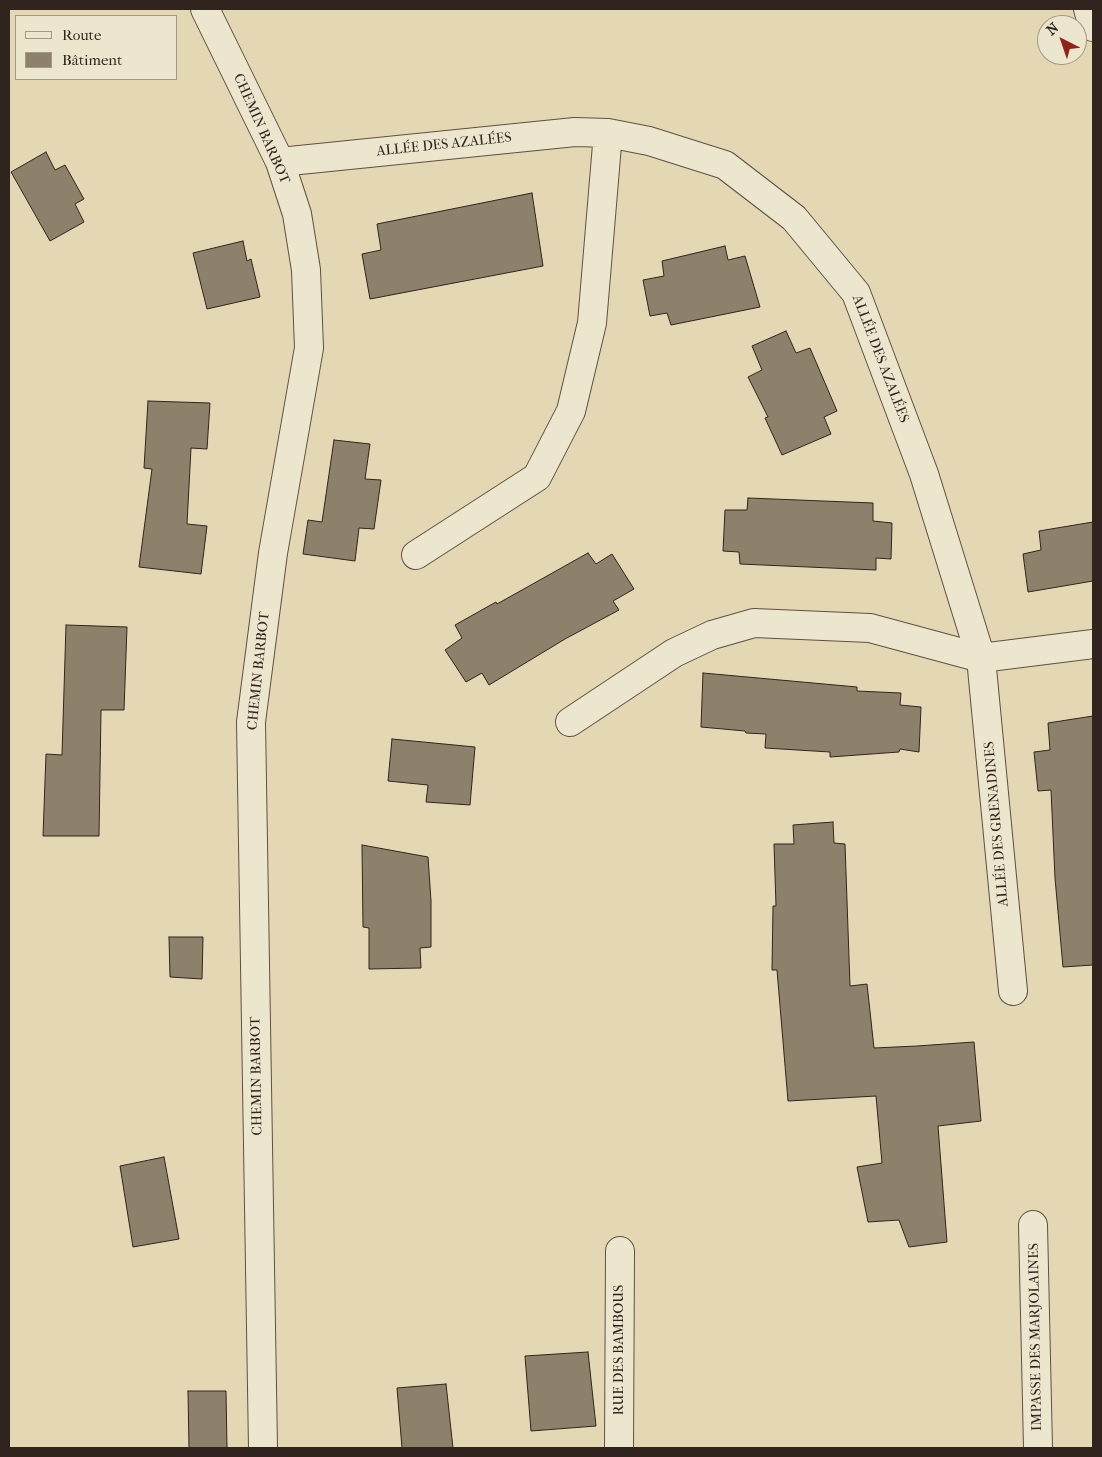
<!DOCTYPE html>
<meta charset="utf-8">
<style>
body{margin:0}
#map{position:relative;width:1102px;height:1457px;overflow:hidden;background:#e4d8b4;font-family:"IM FELL French Canon",serif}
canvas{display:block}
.frame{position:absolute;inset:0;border:10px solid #31231e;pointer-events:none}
.legend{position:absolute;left:15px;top:15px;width:162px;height:65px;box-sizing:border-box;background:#ede6ce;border:1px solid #a29888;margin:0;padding:6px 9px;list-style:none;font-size:15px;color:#31231e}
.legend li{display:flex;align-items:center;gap:10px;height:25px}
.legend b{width:25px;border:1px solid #a29888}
.north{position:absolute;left:1037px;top:15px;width:50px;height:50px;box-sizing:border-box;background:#ede6ce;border:1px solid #a29888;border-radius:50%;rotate:319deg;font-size:14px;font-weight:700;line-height:20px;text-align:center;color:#31231e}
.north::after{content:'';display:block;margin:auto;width:18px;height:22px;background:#8f2418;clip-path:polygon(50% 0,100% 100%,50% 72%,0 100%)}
</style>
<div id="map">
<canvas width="1102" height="1457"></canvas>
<div class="frame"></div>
<ul class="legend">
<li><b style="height:6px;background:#ede6ce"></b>Route</li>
<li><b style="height:14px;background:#8e816c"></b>Bâtiment</li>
</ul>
<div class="north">N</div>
</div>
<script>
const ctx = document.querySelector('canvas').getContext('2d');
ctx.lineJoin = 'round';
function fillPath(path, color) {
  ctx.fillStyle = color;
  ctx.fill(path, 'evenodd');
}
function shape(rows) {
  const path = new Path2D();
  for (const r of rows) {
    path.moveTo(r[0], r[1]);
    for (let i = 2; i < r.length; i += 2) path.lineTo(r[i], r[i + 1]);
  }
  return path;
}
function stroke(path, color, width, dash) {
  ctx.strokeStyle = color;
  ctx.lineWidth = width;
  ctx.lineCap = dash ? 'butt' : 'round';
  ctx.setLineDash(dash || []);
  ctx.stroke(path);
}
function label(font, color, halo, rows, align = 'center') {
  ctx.font = font + ' "IM FELL French Canon",serif';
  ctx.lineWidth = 4.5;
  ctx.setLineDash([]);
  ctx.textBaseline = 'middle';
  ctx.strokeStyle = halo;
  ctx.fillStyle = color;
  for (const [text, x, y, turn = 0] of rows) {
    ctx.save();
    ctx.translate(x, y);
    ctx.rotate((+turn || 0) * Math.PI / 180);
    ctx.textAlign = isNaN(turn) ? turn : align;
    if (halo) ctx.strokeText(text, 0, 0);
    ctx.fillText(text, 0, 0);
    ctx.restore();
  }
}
const building = shape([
 [46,152,55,170,65,165,84,199,75,204,84,222,50,241,11,172,46,152],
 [532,193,543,266,370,299,362,254,381,250,377,224,532,193],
 [243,241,247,261,251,259,260,297,207,309,193,253,243,241],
 [725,246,728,260,745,256,760,307,671,325,667,313,650,316,643,280,664,276,662,261,725,246],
 [786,331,796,353,810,348,837,411,824,417,831,434,782,455,765,418,768,417,748,377,762,370,752,346,786,331],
 [148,401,210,403,207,449,191,448,187,524,207,526,201,574,139,567,152,469,144,468,148,401],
 [334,440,370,444,365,479,381,480,374,529,359,528,355,561,303,554,308,520,322,522,334,440],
 [748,498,873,503,873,521,892,523,891,559,876,558,876,570,740,564,739,552,723,551,725,510,747,510,748,498],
 [1093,522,1093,581,1028,592,1023,554,1041,550,1039,531,1093,522],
 [588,553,596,564,612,554,634,589,613,601,619,610,565,639,489,685,482,673,466,682,445,650,462,638,455,625,496,602,497,604,588,553],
 [66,625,127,627,124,710,101,710,99,836,43,836,46,754,62,755,66,625],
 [703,673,857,687,857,691,901,693,900,705,921,707,919,752,900,749,899,752,830,757,830,752,765,748,766,734,746,733,745,731,701,727,703,673],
 [1093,716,1093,965,1063,967,1055,878,1051,790,1038,791,1034,752,1050,750,1048,723,1093,716],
 [392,739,475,747,470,805,426,802,428,785,388,781,392,739],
 [833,822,834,843,845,844,850,986,867,984,874,1048,917,1046,974,1042,981,1121,938,1126,947,1242,909,1247,899,1220,868,1222,857,1167,882,1163,876,1096,788,1101,777,970,772,970,773,906,776,906,774,844,794,844,793,825,833,822],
 [362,845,428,857,431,901,431,947,420,948,421,968,369,969,369,928,363,927,362,845],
 [169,937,203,937,202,979,170,977,169,937],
 [164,1157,179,1239,133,1247,120,1166,164,1157],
 [588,1352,596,1426,531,1431,525,1356,588,1352],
 [446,1384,453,1448,402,1448,397,1388,446,1384],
 [188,1391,226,1391,227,1448,189,1448,188,1391]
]);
fillPath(building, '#8e816c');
stroke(building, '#31231e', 1);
const street = shape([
 [205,9,280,162,297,214,306,270,309,348,273,553,251,722,263,1448],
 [1088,9,1093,27],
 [280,162,575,132,608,133,649,141,725,165,794,218,856,293,924,474,981,658,1013,991],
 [416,555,537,477,571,411,592,323,608,133],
 [570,722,674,653,712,635,754,623,870,628,981,658,1093,644],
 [1033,1225,1038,1448],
 [619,1448,620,1251]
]);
stroke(street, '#5e5044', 30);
stroke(street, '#ede6ce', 28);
label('14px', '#31231e', '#ede6ce', [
 ["CHEMIN BARBOT",261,129,66],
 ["ALLÉE DES AZALÉES",444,145,-6],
 ["ALLÉE DES AZALÉES",880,359,69],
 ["CHEMIN BARBOT",259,671,-84],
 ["ALLÉE DES GRENADINES",997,824,-95],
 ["CHEMIN BARBOT",257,1076,-91],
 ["IMPASSE DES MARJOLAINES",1036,1337,-91],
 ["RUE DES BAMBOUS",620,1350,-90]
]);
</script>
